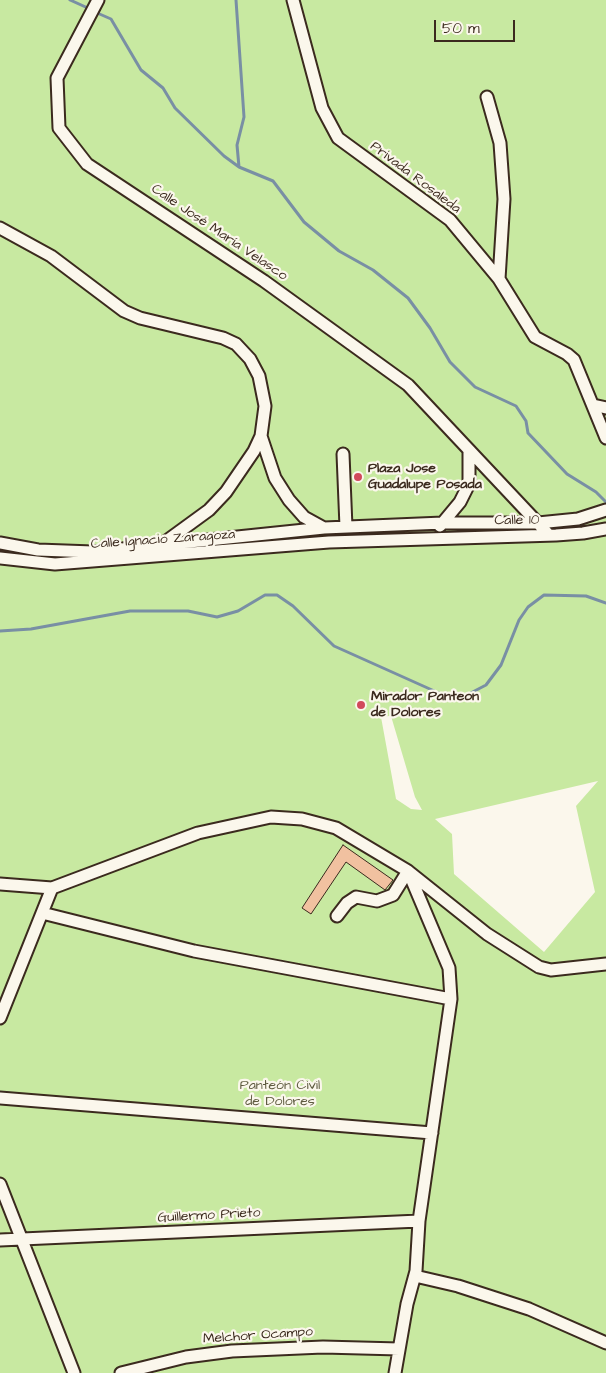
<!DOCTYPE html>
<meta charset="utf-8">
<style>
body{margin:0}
#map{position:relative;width:606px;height:1373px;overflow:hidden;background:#fbf7ec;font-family:"Architects Daughter",sans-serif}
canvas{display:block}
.scale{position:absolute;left:434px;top:20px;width:81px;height:22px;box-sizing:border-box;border:2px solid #3b2a1e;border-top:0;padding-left:6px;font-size:15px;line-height:18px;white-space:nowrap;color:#3b2a1e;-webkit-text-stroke:4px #fbf7ec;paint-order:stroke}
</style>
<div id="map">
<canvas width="606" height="1373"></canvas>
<div class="scale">50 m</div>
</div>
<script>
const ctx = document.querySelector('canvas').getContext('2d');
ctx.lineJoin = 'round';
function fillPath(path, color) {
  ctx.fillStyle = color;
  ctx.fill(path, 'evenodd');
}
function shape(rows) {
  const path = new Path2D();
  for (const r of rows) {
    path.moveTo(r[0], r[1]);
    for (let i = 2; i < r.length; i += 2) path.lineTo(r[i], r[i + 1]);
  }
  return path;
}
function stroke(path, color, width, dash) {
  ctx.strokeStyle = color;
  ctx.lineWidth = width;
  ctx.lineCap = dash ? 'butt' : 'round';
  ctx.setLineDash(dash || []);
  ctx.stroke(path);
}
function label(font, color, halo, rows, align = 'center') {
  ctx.font = font + ' "Architects Daughter",sans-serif';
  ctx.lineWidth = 4.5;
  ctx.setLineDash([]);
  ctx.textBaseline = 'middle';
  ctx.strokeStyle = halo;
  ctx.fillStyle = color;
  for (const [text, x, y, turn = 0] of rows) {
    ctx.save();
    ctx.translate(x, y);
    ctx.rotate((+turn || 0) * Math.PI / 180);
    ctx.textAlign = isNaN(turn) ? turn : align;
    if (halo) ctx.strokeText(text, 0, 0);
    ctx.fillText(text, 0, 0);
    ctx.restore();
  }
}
fillPath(shape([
 [0,0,606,0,606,1373,0,1373],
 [391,716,415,797,422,810,411,809,396,799,381,717,370,717],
 [598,781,576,806,595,892,544,952,454,874,452,834,435,819]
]), '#c8e9a1');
stroke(shape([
 [70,0,90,9],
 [236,0,244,117,237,145,239,167],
 [95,12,111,19,141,70,163,88,175,108,224,156,239,167,273,181,304,222,339,251,373,270,408,298,430,328,450,362,475,387,516,406,526,421,528,433,567,474,596,492,606,502],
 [0,631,31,629,130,611,188,611,217,617,238,611,265,595,277,595,293,606,334,646,441,694,465,696,486,685,501,665,519,620,528,607,544,595,586,596,606,603]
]), '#798fa4', 3);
const building = shape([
 [343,845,393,880,385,890,346,862,311,914,302,908,343,845]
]);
fillPath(building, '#f1c1a0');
stroke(building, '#3b2a1e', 1);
const minor = shape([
 [98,0,57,78,59,128,87,164,264,281,408,385,549,535],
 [293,0,322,108,338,138,450,220,499,279,535,337,567,354,574,360,606,438],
 [487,97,500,143,504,199,499,279],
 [0,228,51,256,124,311,140,318,223,338,236,344,250,359,259,376,265,406,261,436,254,451,226,492,209,510,161,545],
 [593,405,606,408],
 [261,436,275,478,289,500,304,517,324,528],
 [343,454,346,527],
 [440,526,460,502,469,484,469,450],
 [0,543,38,550,93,552,324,528,443,523,538,523,578,519,606,510],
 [0,558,55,564,329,542,556,535,583,533,606,529],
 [0,884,52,888,198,833,271,817,302,819,336,828,408,871,449,968,451,999,419,1221,416,1271,407,1304,395,1373],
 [42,913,194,951,451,999],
 [337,916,347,903,356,897,377,901,393,895,408,871,487,934,539,967,551,970,606,964],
 [0,1018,52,888],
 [0,1098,432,1133],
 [0,1184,74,1373],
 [0,1240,419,1221],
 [415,1276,458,1286,529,1309,606,1343],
 [121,1373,186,1357,232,1351,323,1347,399,1349]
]);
stroke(minor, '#3b2a1e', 15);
stroke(minor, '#fbf7ec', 11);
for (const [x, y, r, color] of [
 [358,477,5,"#d1495b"],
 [361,705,5,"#d1495b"]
]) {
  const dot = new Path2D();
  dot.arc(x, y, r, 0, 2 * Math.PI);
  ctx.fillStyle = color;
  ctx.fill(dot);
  stroke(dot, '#fbf7ec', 2);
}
label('14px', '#3b2a1e', '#fbf7ec', [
 ["Privada Rosaleda",415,178,37],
 ["Calle José María Velasco",219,233,34],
 ["Calle 10",517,521,-1],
 ["Calle Ignacio Zaragoza",163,540,-4],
 ["Guillermo Prieto",209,1216,-3],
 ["Melchor Ocampo",258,1336,-4]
]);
label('bold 14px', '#3b2a1e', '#fbf7ec', [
 ["Plaza Jose",368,469],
 ["Guadalupe Posada",368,485],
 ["Mirador Panteon",371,697],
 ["de Dolores",371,713]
], 'left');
label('14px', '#5e5a3f', '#fbf7ec', [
 ["Panteón Civil",280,1086],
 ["de Dolores",280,1102]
]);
</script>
